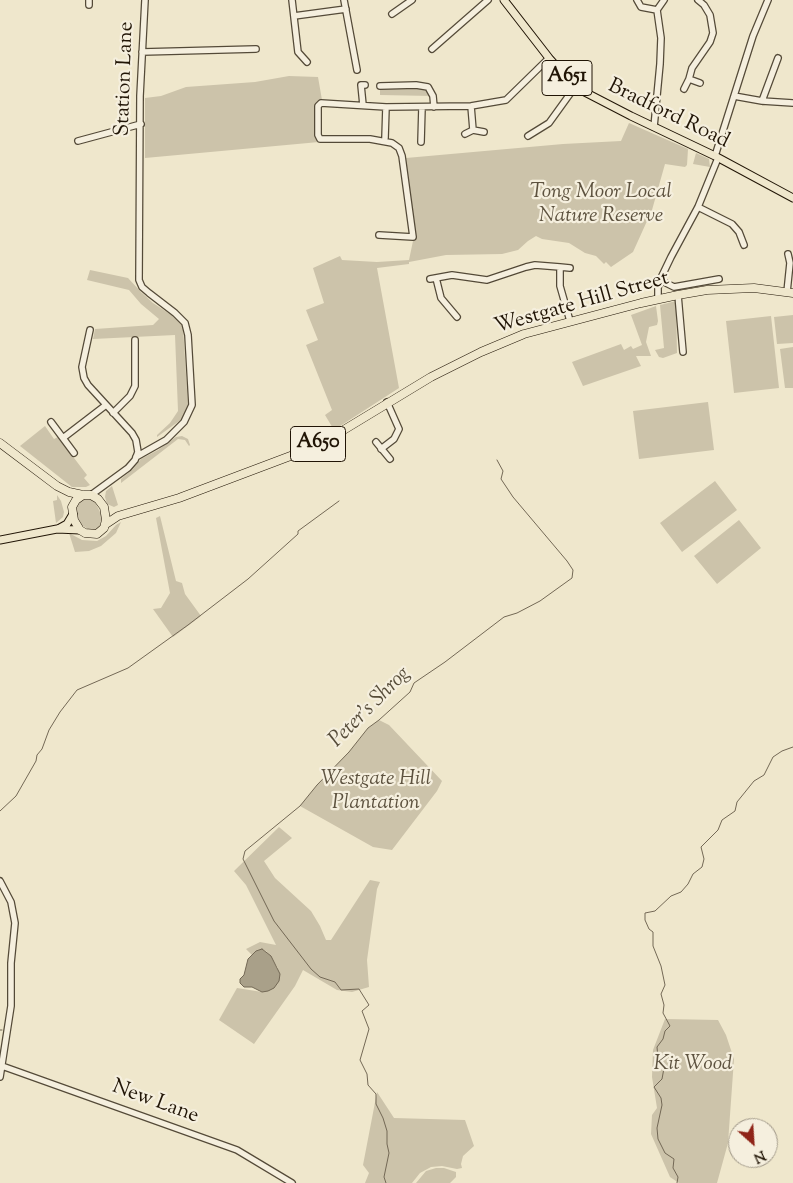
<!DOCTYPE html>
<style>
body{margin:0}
#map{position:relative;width:793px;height:1183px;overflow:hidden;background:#efe7cc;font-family:"Sorts Mill Goudy",serif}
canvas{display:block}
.north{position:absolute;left:728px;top:1118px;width:50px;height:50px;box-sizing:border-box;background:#f5efde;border:1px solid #a09888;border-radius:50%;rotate:154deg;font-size:14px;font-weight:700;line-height:20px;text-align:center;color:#211506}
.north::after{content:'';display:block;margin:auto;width:18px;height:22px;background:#8f2418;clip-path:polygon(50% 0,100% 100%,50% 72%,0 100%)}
</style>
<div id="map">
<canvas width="793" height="1183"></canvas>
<div class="north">N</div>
</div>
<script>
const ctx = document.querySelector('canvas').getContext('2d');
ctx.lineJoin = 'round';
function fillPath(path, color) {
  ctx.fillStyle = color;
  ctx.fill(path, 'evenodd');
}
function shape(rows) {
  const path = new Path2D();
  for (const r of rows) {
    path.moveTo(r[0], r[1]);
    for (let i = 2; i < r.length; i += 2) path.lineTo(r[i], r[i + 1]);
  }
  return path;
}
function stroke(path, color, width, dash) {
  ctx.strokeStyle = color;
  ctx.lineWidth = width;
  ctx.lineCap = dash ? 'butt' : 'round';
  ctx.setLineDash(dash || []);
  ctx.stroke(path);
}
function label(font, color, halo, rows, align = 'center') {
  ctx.font = font + ' "Sorts Mill Goudy",serif';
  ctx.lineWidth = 4.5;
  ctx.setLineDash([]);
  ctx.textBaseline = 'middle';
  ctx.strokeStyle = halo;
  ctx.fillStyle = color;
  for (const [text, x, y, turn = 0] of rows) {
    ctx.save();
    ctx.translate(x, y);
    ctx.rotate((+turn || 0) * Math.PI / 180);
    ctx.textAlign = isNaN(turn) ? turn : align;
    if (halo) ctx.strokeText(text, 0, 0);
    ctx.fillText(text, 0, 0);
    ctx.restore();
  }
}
fillPath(shape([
 [289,76,318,77,322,100,317,104,315,111,316,136,319,142,145,158,145,98,161,96,186,87,255,82],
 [380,86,428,87,433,96,380,95],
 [629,123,688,149,687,165,685,167,665,164,652,210,633,252,611,267,606,262,604,264,596,256,585,253,569,243,542,239,536,236,528,241,518,250,502,254,446,255,409,262,409,264,377,268,399,388,334,430,325,415,332,410,306,345,318,340,306,310,324,303,313,268,340,256,342,260,377,262,409,260,413,241,402,172,407,171,406,158,563,144,621,141],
 [696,153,709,159,710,167,693,164],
 [90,270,128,278,141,292,153,303,176,318,183,327,188,406,182,419,157,437,157,435,170,423,178,411,175,335,93,339,95,329,153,325,159,319,141,304,129,290,87,280],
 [676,301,677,353,663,358,659,357,655,350,664,348,660,305],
 [656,306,658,321,657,325,649,327,646,342,651,356,636,356,641,366,583,386,572,362,621,344,624,350,631,346,633,349,642,345,631,315],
 [793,315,793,343,777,344,774,317],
 [771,316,779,388,734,393,726,321],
 [793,347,793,388,785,388,780,349],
 [708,402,714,450,639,459,633,411],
 [45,426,54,439,58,437,87,475,84,478,90,485,86,487,72,487,20,446],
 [182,436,188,439,190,445,189,446,185,440,178,439,121,483,121,479,133,469,141,459,158,450,176,437],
 [715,481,737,510,682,552,660,523],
 [112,486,118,505,114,507,107,504,105,497,106,491],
 [57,495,61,501,64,512,63,517,56,523,53,501,57,500],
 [85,499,91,499,95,502,102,516,101,525,95,530,89,530,82,525,77,516,77,506,80,501],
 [160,516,176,581,182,583,185,594,201,616,173,637,153,609,161,608,170,593,156,518],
 [739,520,761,548,717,584,694,556],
 [121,522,116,533,101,546,89,551,75,552,69,533,82,540,97,541,106,536,116,525],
 [379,720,389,725,442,781,437,791,392,850,373,847,300,806,317,785,349,752,368,728],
 [279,827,292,838,264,861,275,878,311,911,320,926,326,940,331,940,370,880,380,882,377,889,367,960,369,987,352,992,337,990,303,970,295,986,254,1044,219,1020,237,988,262,992,278,968,266,951,262,950,252,955,246,949,260,942,276,945,246,885,234,871],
 [665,1019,718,1020,726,1035,734,1059,728,1143,717,1183,679,1183,670,1177,651,1134,652,1115,657,1108,652,1077,653,1050],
 [377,1092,394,1118,465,1120,474,1146,463,1156,461,1164,462,1168,457,1169,442,1166,431,1167,420,1173,412,1183,365,1183,369,1173,363,1165],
 [444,1168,456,1172,456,1177,450,1183,416,1183,426,1171,436,1168]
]), '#ccc3aa');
const water = shape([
 [262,949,271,956,280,974,279,981,274,988,268,991,262,992,252,987,244,987,240,983,240,979,244,975,248,959,256,951,262,949]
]);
fillPath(water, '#a9a089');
stroke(water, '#736855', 1);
stroke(shape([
 [0,811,16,796,36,761,37,755,42,749,49,730,60,712,77,690,128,668,188,625,248,579,298,534,298,531,339,501],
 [0,1030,2,1030],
 [386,1183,384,1177,389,1153,387,1144,387,1131,383,1118,376,1104,376,1094,368,1085,367,1074,360,1060,369,1029,362,1011,369,1005,359,989,341,990,335,982,320,977,311,969,274,921,243,859,245,851,300,806,317,785,349,752,368,728,379,720,410,692,414,683,445,662,504,617,517,613,540,601,572,578,573,570,567,561,513,497,501,479,503,471,497,460],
 [677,1183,678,1177,673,1168,674,1159,665,1153,658,1139,657,1128,662,1105,661,1098,654,1087,662,1079,664,1068,658,1059,657,1047,663,1039,665,1031,670,1026,663,1013,664,1005,661,994,665,985,661,966,653,946,653,932,649,929,645,920,645,913,655,911,671,896,681,892,688,884,693,874,702,867,704,859,701,847,718,830,722,820,735,811,737,802,754,781,764,775,773,757,782,751,793,747]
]), '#736855', 1);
const minor = shape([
 [292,0,298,52,307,62],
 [344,0,357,70],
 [637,0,641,7,657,10,661,38,660,64,654,127],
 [698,0,704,5,710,15,713,33,710,42,692,68,689,79,700,83],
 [89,5,89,0],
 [657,10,664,0],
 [392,14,412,0],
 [294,16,346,9],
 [432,49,488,0],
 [142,52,256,49],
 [380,86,416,85,428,87,433,96,434,107],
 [684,89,689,79],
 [734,96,762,101,793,103],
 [762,101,778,58],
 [363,105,361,85,365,85],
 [471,106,473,130,484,132],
 [465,134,473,130],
 [528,136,549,123,575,87],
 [385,138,386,107],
 [78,141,141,124],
 [421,142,422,107],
 [715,156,753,36,768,0],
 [698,207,732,224,739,232,744,245],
 [379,235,413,237,402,156,399,148,392,143,370,139,320,139,318,135,318,106,321,103,386,107,471,106,506,100,549,58],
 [560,267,570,268],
 [436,278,441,298,457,317],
 [430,279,452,275,487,280,526,267,535,265,560,267,560,286,570,321],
 [660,280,674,287,719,279],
 [787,292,790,263,788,254],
 [678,295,683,352],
 [658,299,658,288,660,280,671,257,698,207,718,158],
 [90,330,82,367,84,378,88,385,132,433,136,440,138,452,135,460,128,468,91,495],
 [113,413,130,396,135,386,135,340],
 [51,422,74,453],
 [63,438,106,405],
 [376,442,390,459],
 [381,449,394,439,399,429,387,402],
 [136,457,166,440,184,422,192,405,188,335,185,323,175,313,149,293,142,287,139,280,140,96,145,0],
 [0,881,11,902,15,923,11,963,11,1006,0,1077],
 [2,1066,237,1150,292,1183]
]);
const major = shape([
 [504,0,549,58,575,87,631,116,715,156,793,198],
 [58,529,67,524,73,514],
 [0,540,57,529,80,530]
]);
const highway = shape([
 [0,443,57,486,69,492,83,495,91,495,98,499,104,507,106,520,104,528,97,534,85,533,80,530,74,520,72,507,76,500,83,495],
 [106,524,118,516,179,498,309,449,337,434,431,377,481,352,524,334,641,303,678,295,707,290,754,288,793,293]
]);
stroke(minor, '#544a38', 8);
stroke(major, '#211506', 9);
stroke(highway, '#211506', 9);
stroke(minor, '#f5efde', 5.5);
stroke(major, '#efe7cc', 7);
stroke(highway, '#efe7cc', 8);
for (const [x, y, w] of [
 [567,78,50],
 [318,444,55]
]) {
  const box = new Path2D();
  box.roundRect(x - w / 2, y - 17.5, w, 35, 4);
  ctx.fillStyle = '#f5efde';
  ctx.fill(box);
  stroke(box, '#211506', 1);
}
label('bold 20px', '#211506', null, [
 ["A651",567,78],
 ["A650",318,444]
]);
label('21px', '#211506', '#f5efde', [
 ["Station Lane",126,79,-88],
 ["Bradford Road",668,115,26],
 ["Westgate Hill Street",582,304,-16],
 ["New Lane",155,1103,20]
]);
label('italic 21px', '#5d523f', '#f5efde', [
 ["Tong Moor Local",601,193],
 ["Nature Reserve",601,217],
 ["Westgate Hill",376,780],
 ["Plantation",376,804],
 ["Kit Wood",693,1065]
]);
label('italic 22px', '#574d3a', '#f5efde', [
 ["Peter's Shrog",371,708,-45]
]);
</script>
